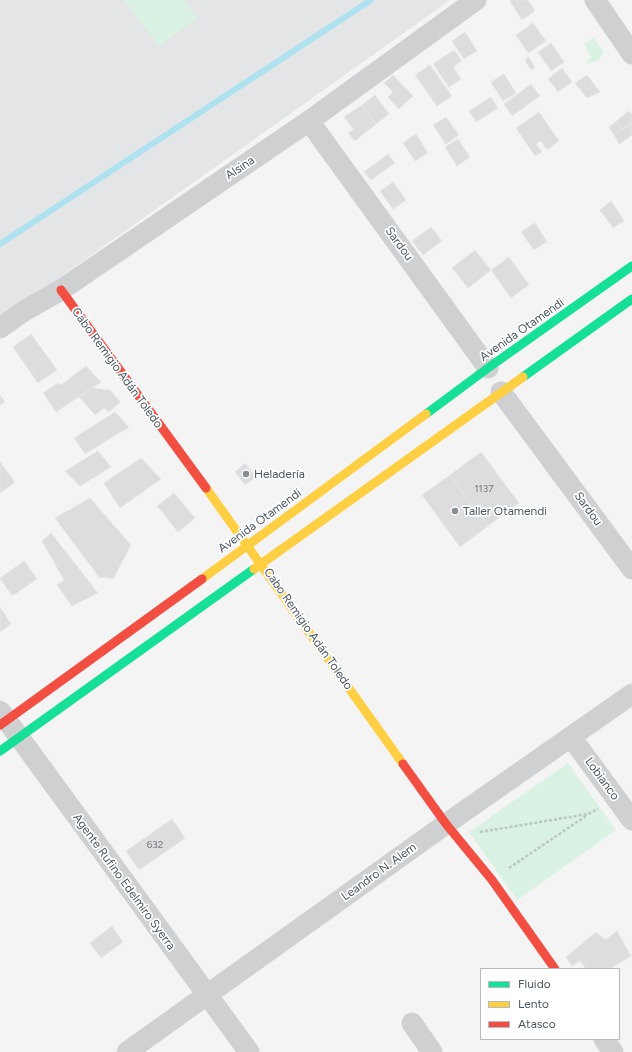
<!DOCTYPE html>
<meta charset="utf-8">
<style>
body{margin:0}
#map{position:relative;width:632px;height:1052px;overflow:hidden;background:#f4f4f4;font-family:Figtree,sans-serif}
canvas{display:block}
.legend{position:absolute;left:480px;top:968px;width:140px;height:72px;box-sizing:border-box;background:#fff;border:1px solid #b7bbc0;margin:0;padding:5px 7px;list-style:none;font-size:12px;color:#4a5661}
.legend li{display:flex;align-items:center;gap:8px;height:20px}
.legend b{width:20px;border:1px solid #b7bbc0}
</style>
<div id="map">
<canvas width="632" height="1052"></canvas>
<ul class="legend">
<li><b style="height:5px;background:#16e098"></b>Fluido</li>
<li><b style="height:5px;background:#ffcf43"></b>Lento</li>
<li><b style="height:5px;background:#f24e42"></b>Atasco</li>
</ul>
</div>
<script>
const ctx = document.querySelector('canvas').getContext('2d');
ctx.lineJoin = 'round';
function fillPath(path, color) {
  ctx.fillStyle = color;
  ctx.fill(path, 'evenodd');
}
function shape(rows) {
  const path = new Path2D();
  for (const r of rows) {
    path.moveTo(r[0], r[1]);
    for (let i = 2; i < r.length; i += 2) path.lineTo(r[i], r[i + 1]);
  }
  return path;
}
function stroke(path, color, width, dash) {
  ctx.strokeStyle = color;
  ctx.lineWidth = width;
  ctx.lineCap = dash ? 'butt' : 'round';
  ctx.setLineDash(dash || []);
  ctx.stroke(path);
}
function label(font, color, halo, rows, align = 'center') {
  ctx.font = font + ' Figtree,sans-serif';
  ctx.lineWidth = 3.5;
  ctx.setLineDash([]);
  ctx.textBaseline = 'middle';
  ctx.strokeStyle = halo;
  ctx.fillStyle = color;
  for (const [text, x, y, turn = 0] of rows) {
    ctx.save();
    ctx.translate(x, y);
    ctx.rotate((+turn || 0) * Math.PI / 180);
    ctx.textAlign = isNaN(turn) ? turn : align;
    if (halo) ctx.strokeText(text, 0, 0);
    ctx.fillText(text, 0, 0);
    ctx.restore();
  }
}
fillPath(shape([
 [0,0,450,0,0,320]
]), '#e4e5e7');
fillPath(shape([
 [124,0,184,0,197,18,159,46],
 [593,38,604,51,598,61,585,64,591,57,584,44],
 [568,763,616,830,517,900,469,832]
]), '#d9f2e3');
stroke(shape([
 [0,244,371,0]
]), '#aee2f0', 6);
const building = shape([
 [512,0,528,0,535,11,522,20,510,1,512,0],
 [533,23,546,41,528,53,516,35,533,23],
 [465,32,477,51,464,59,452,41,465,32],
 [551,43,564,62,551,71,538,52,551,43],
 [454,50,462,61,453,67,461,79,449,87,433,64,454,50],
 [528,57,535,67,531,70,525,61,528,57],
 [430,65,452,96,437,106,415,75,430,65],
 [562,68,572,82,558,92,548,79,562,68],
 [504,74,516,93,503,101,491,82,504,74],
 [393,75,413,96,399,109,388,97,393,92,384,83,393,75],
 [587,75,600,92,587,98,575,83,587,75],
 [531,84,540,96,512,116,504,104,531,84],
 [375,95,389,114,376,124,362,105,375,95],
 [491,97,498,108,476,122,469,111,491,97],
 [362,105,376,124,355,141,348,133,354,129,344,117,362,105],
 [629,111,632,115,632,123,614,135,609,127,629,111],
 [539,112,559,141,547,150,541,141,536,144,542,152,535,156,516,128,539,112],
 [446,117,459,135,446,144,433,125,446,117],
 [632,123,632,135,619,144,614,135,632,123],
 [416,134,428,153,415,161,403,143,416,134],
 [458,139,470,157,457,166,445,147,458,139],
 [388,154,395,163,371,180,364,172,388,154],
 [393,182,406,200,393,209,380,191,393,182],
 [611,201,624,221,613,228,600,210,611,201],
 [535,223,547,242,534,250,521,232,535,223],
 [431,227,442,241,423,255,412,241,431,227],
 [475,250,491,270,468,288,452,268,475,250],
 [509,257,529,285,511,298,491,270,509,257],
 [31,334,57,370,38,383,13,347,31,334],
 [86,366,101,382,56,412,43,393,58,383,61,385,86,366],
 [92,388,110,390,120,402,109,412,104,408,95,415,79,397,92,388],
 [0,395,5,402,0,405,0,395],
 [115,412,129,427,85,454,74,438,115,412],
 [98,451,111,467,80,486,65,471,98,451],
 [481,452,519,503,488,526,450,475,481,452],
 [141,458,161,479,120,508,104,483,141,458],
 [0,462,15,482,0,493,0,462],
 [245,463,256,477,245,485,235,472,245,463],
 [450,475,488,526,460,547,422,495,450,475],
 [174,493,195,518,178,532,157,506,174,493],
 [90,498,131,545,113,579,99,577,55,518,90,498],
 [51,533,98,593,72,606,57,585,64,580,42,541,51,533],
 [24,561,37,579,12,596,0,578,24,561],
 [0,607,11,624,0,632,0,607],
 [172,819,185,838,139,870,126,851,172,819],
 [112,926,123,942,101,958,90,943,112,926],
 [617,931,631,956,610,969,586,969,580,961,572,966,566,957,596,932,605,940,617,931]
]);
fillPath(building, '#ddddde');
stroke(building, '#e5e6e7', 1);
stroke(shape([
 [480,832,588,814,598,809],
 [509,868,586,816]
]), '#bcc7c4', 2.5, [3, 2]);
stroke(shape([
 [595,0,632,54],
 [309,121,488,368],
 [0,328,24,311,61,290,309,121,476,0],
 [501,392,632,569],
 [0,711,249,1052],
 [571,737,632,820],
 [412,1023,432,1052],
 [604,1039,613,1052],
 [127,1052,446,824,632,694]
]), '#ced0d2', 21);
stroke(shape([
 [523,377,632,299],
 [426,414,488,368,632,266],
 [0,751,254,569]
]), '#16e098', 9);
stroke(shape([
 [206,488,403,764],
 [254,569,523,377],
 [202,579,426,414]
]), '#ffcf43', 9);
stroke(shape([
 [61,290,206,488],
 [0,725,202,579],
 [403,764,446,824,492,880,555,969]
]), '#f24e42', 9);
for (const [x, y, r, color] of [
 [246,474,4,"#868d94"],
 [455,511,4,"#868d94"]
]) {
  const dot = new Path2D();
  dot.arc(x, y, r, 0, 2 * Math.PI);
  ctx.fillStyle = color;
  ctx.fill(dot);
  stroke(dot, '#fff', 1.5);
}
label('10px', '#707881', null, [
 ["1137",484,489],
 ["632",155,845]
]);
label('12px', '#4a5661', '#fff', [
 ["Alsina",240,168,-34],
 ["Sardou",399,244,54],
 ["Avenida Otamendi",522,330,-35],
 ["Cabo Remigio Adán Toledo",117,368,54],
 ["Sardou",588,509,54],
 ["Avenida Otamendi",260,521,-36],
 ["Cabo Remigio Adán Toledo",308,629,55],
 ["Lobianco",602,779,54],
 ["Leandro N. Alem",379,872,-36],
 ["Agente Rufino Edelmiro Syerra",124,882,54]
]);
label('12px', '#4a5661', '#fff', [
 ["Heladería",254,474],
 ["Taller Otamendi",463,511]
], 'left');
</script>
